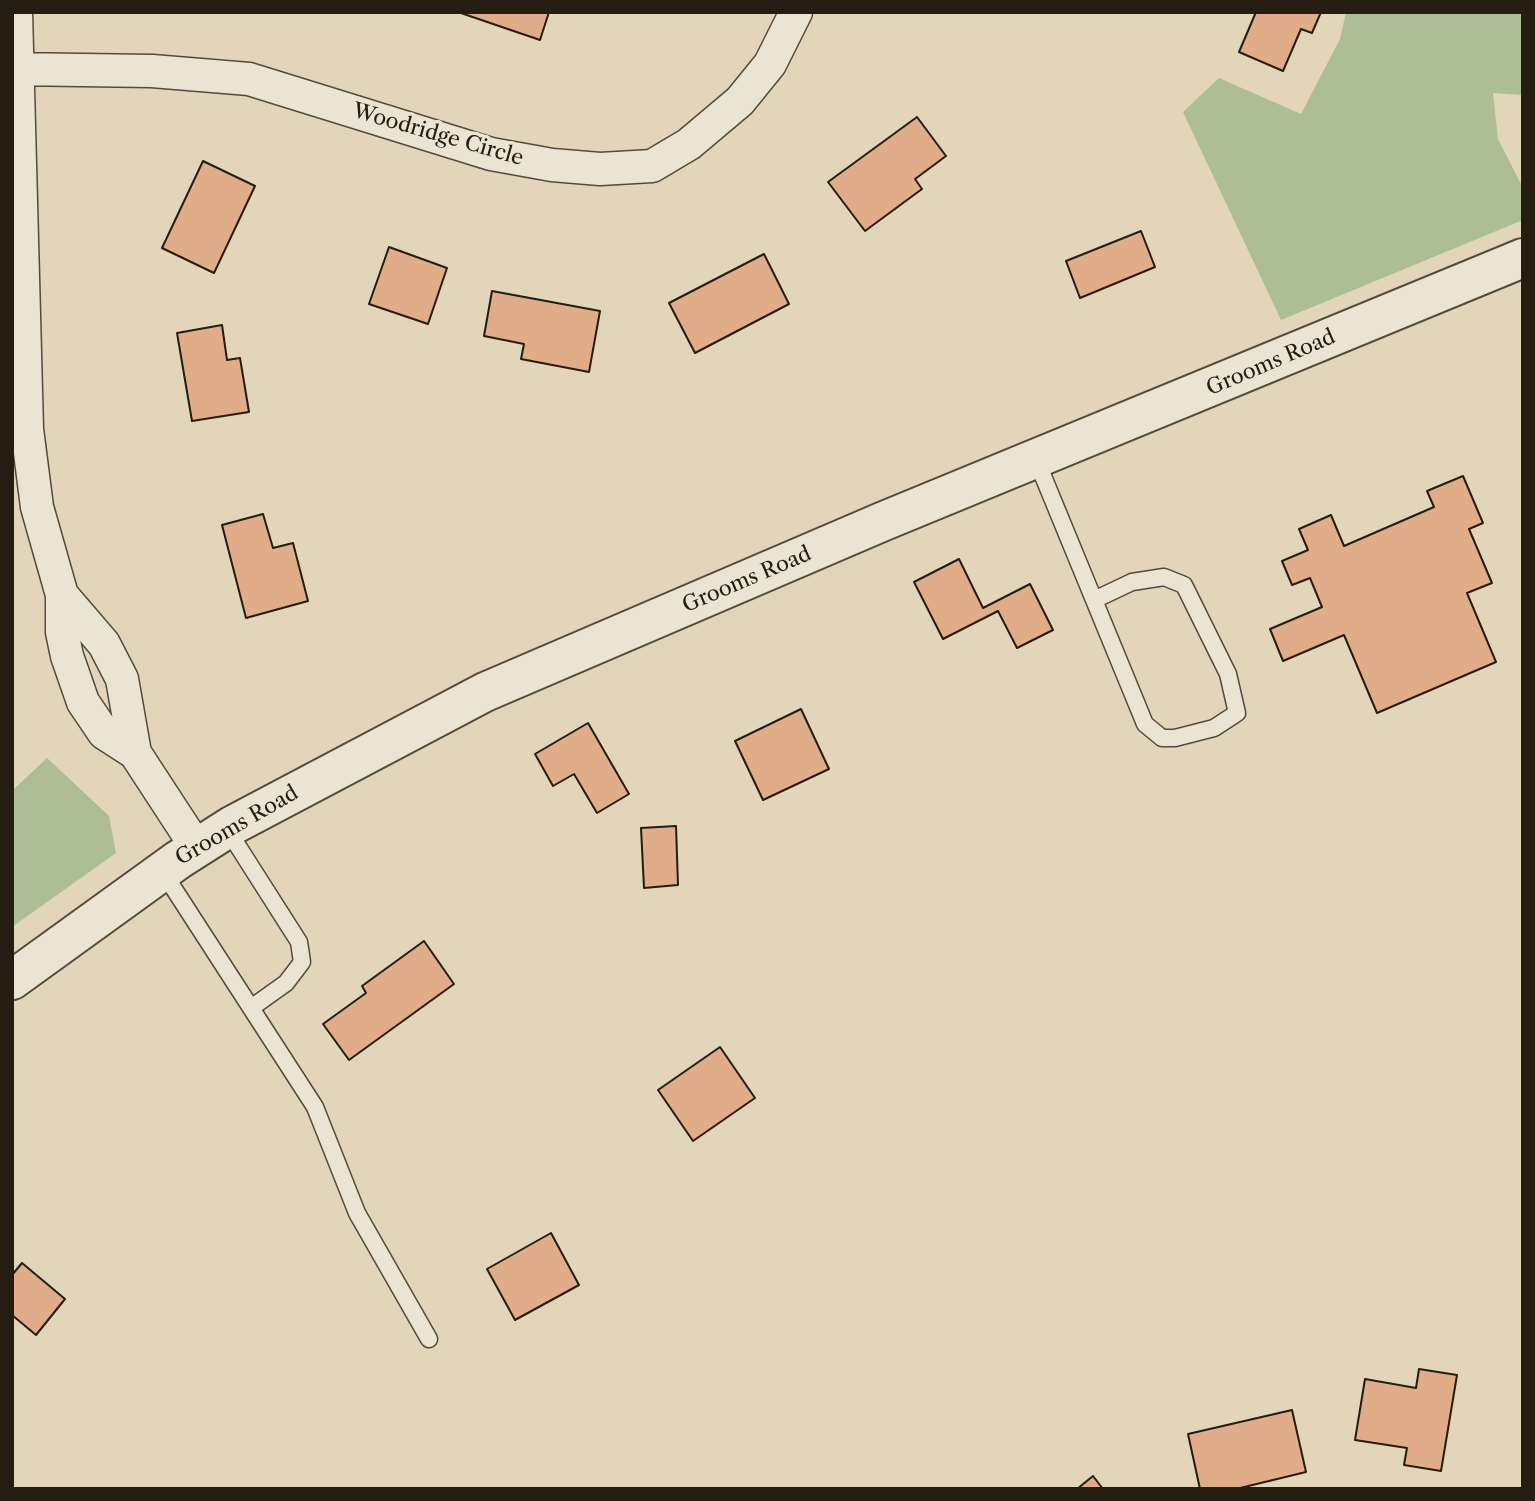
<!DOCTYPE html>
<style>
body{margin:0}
#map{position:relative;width:1535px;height:1501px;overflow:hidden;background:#e2d5ba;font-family:"Libre Caslon Text",serif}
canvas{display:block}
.frame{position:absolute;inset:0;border:14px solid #251c12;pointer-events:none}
</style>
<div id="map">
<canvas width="1535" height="1501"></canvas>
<div class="frame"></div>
</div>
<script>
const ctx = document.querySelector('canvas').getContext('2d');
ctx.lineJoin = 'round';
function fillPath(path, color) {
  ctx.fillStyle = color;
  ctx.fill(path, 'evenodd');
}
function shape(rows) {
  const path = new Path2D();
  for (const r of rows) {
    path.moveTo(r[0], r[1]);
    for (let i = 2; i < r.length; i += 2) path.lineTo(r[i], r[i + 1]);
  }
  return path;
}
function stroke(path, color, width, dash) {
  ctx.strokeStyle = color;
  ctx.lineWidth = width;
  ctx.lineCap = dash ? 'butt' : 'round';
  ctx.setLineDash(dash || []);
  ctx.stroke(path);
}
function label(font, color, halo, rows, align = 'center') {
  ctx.font = font + ' "Libre Caslon Text",serif';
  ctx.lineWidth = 7;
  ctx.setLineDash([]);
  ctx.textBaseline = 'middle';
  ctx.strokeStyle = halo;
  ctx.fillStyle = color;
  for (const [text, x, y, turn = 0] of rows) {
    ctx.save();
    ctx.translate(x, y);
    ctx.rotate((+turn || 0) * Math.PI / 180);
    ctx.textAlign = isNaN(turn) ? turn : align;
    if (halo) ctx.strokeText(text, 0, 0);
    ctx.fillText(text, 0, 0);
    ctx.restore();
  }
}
fillPath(shape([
 [1346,12,1523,12,1523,95,1493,93,1498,139,1523,188,1523,220,1281,320,1183,112,1219,78,1301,114,1340,39],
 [47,758,109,816,116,853,12,927,12,791]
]), '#aebe94');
const building = shape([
 [458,12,549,12,540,40,458,12],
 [1256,12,1321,12,1312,33,1301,29,1283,71,1239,52,1256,12],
 [917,117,946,156,915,179,922,189,865,231,828,182,917,117],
 [203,161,255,186,214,273,162,248,203,161],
 [1141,231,1155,267,1080,298,1066,261,1141,231],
 [389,247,447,268,428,324,369,304,389,247],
 [764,254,789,304,695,353,669,303,764,254],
 [492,291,600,311,589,372,521,359,524,344,484,336,492,291],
 [222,325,227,360,240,358,249,412,192,421,177,333,222,325],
 [1463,476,1483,523,1469,529,1492,583,1467,593,1496,662,1377,713,1344,635,1283,661,1270,629,1322,607,1310,578,1292,585,1282,561,1308,550,1299,529,1331,515,1344,546,1434,507,1427,491,1463,476],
 [263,514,273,548,293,543,308,601,246,618,222,525,263,514],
 [959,559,983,608,1030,584,1053,630,1017,648,998,611,943,639,914,582,959,559],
 [801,709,829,769,763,800,735,741,801,709],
 [588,723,629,794,597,813,574,774,553,786,535,754,588,723],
 [676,826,678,885,644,888,641,828,676,826],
 [424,941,454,984,349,1060,323,1024,366,993,362,986,424,941],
 [720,1047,755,1098,693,1141,658,1090,720,1047],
 [551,1233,579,1285,515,1320,487,1269,551,1233],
 [22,1263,65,1299,36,1335,12,1315,12,1275,22,1263],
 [1419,1369,1457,1375,1441,1471,1404,1465,1407,1448,1355,1440,1365,1379,1416,1388,1419,1369],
 [1292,1410,1306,1472,1236,1489,1200,1489,1188,1434,1292,1410],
 [1093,1476,1103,1489,1077,1489,1093,1476]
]);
fillPath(building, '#e1ac88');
stroke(building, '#251c12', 2);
const service = shape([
 [1036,459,1094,600,1145,724,1162,738,1175,738,1214,728,1237,713,1228,674,1184,585,1164,577,1132,582,1094,600],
 [227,829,299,942,302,962,286,983,251,1008],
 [163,872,315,1107,357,1213,429,1339]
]);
const minor = shape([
 [16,12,27,429,37,507,62,595,62,632,67,656,83,702,104,733,135,753],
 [12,69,152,71,249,79,491,154,552,165,600,169,652,166,689,144,740,101,770,64,796,12],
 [62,595,104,644,122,679,135,753,197,848]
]);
const tertiary = shape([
 [12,980,178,860,233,825,485,692,884,521,1523,258]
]);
stroke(service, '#544a3c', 19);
stroke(minor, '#544a3c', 35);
stroke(tertiary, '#544a3c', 42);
stroke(service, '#ece4d2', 16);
stroke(minor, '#ece4d2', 32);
stroke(tertiary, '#ece4d2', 38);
label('21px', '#251c12', '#ece4d2', [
 ["Woodridge Circle",438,135,16],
 ["Grooms Road",1271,363,-23],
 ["Grooms Road",747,580,-23],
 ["Grooms Road",237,826,-30]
]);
</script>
